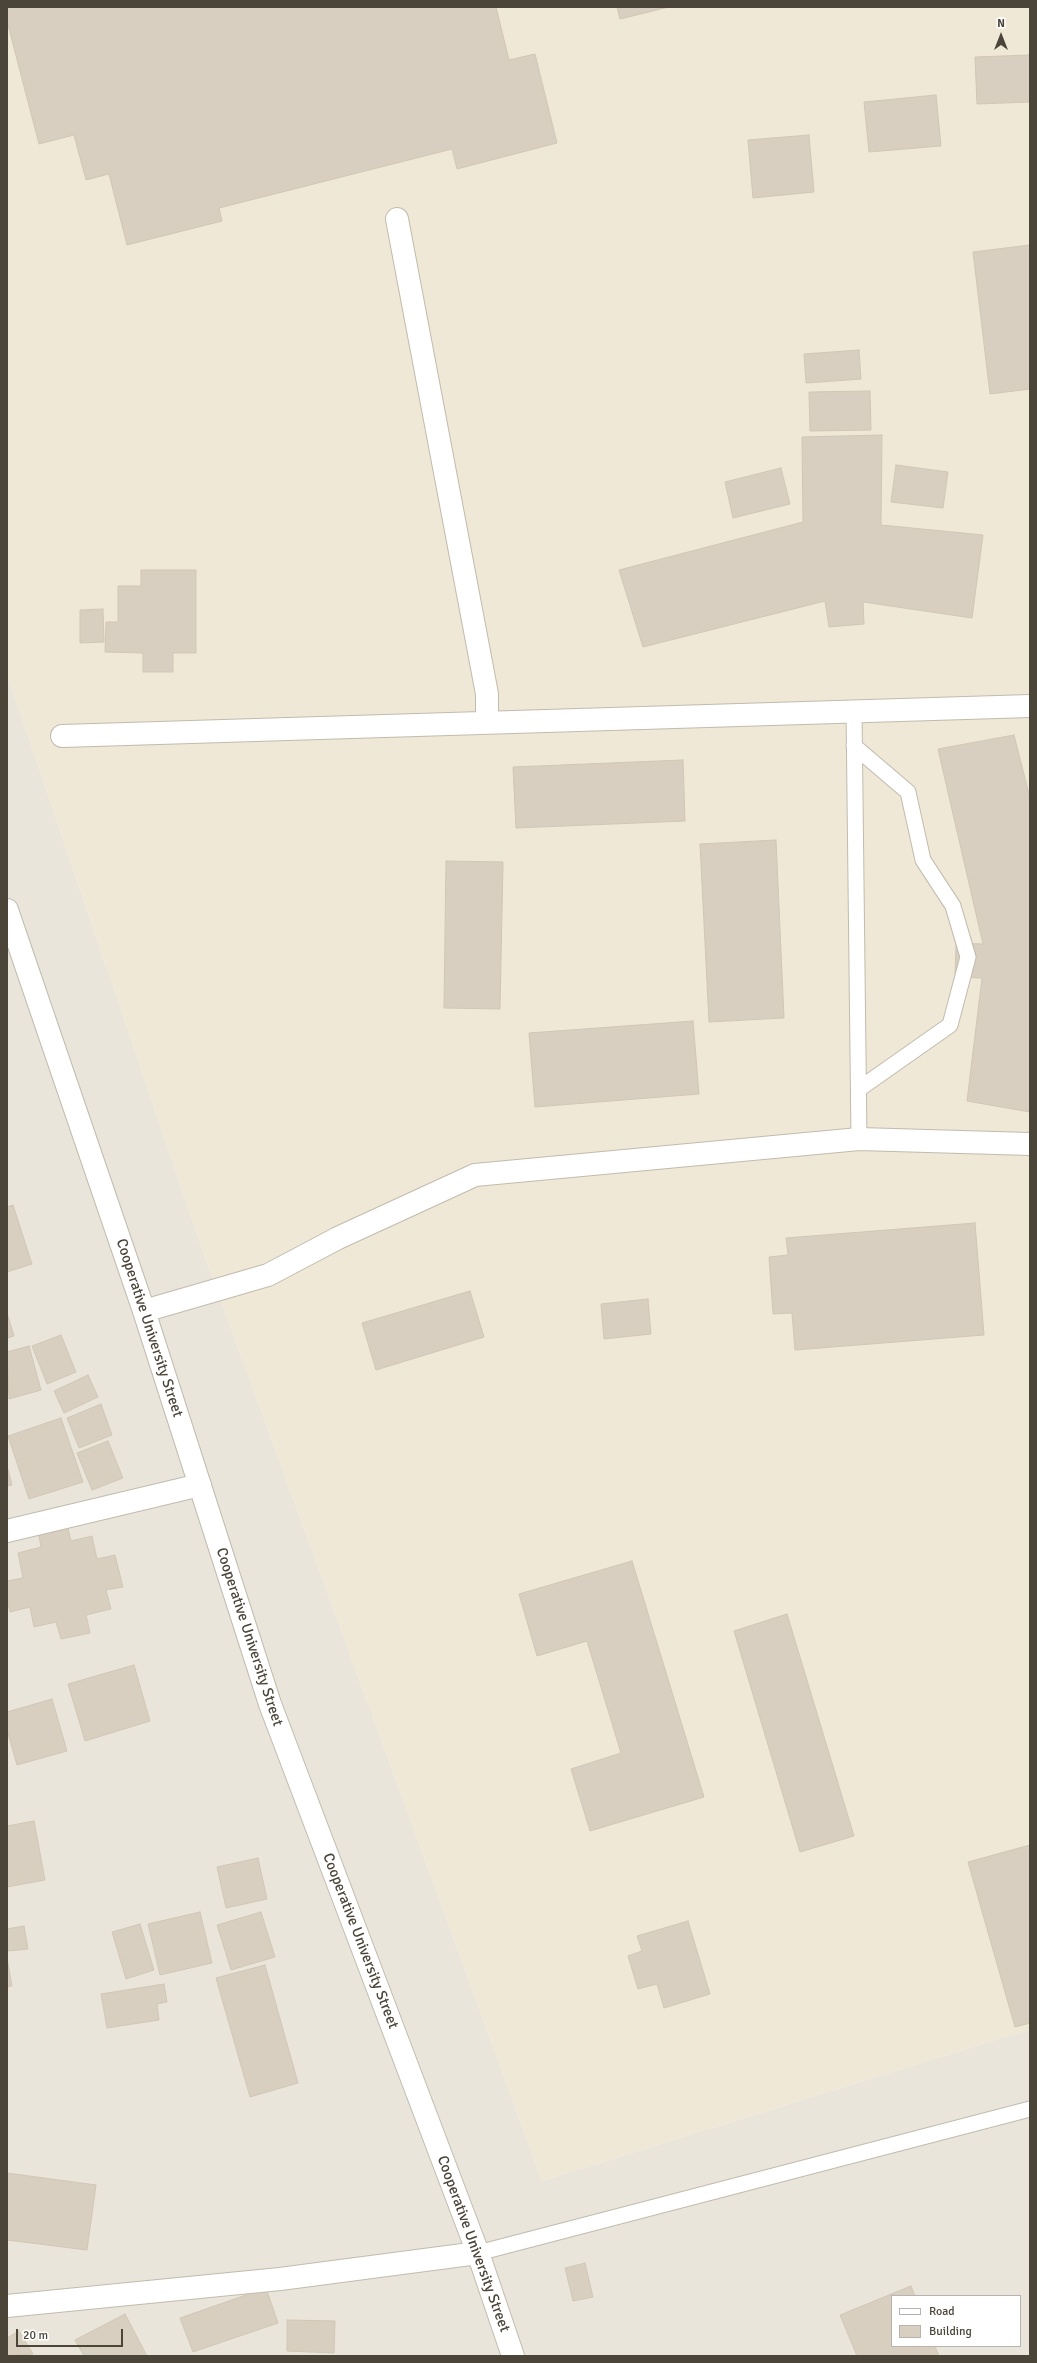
<!DOCTYPE html>
<style>
body{margin:0}
#map{position:relative;width:1037px;height:2363px;overflow:hidden;background:#f6f3ec;font-family:Signika,sans-serif}
canvas{display:block}
.frame{position:absolute;inset:0;border:8px solid #4b4439;pointer-events:none}
.legend{position:absolute;left:891px;top:2295px;width:130px;height:52px;box-sizing:border-box;background:#fff;border:1px solid #b7b4b0;margin:0;padding:5px 7px;list-style:none;font-size:12px;color:#4b4439}
.legend li{display:flex;align-items:center;gap:8px;height:20px}
.legend b{width:20px;border:1px solid #b7b4b0}
.north{position:absolute;left:981px;top:16px;width:40px;height:40px;-webkit-text-stroke:3px #fff;paint-order:stroke;rotate:0deg;font-size:11px;font-weight:700;line-height:16px;text-align:center;color:#4b4439}
.north::after{content:'';display:block;margin:auto;width:14px;height:18px;background:#4b4439;clip-path:polygon(50% 0,100% 100%,50% 72%,0 100%)}
.scale{position:absolute;left:16px;top:2329px;width:107px;height:18px;box-sizing:border-box;border:2px solid #4b4439;border-top:0;padding-left:5px;font-size:12px;line-height:14px;white-space:nowrap;color:#4b4439;-webkit-text-stroke:3px #fff;paint-order:stroke}
</style>
<div id="map">
<canvas width="1037" height="2363"></canvas>
<div class="frame"></div>
<ul class="legend">
<li><b style="height:5px;background:#fff"></b>Road</li>
<li><b style="height:11px;background:#d8cfc1"></b>Building</li>
</ul>
<div class="north">N</div>
<div class="scale">20 m</div>
</div>
<script>
const ctx = document.querySelector('canvas').getContext('2d');
ctx.lineJoin = 'round';
function fillPath(path, color) {
  ctx.fillStyle = color;
  ctx.fill(path, 'evenodd');
}
function shape(rows) {
  const path = new Path2D();
  for (const r of rows) {
    path.moveTo(r[0], r[1]);
    for (let i = 2; i < r.length; i += 2) path.lineTo(r[i], r[i + 1]);
  }
  return path;
}
function stroke(path, color, width, dash) {
  ctx.strokeStyle = color;
  ctx.lineWidth = width;
  ctx.lineCap = dash ? 'butt' : 'round';
  ctx.setLineDash(dash || []);
  ctx.stroke(path);
}
function label(font, color, halo, rows, align = 'center') {
  ctx.font = font + ' Signika,sans-serif';
  ctx.lineWidth = 3;
  ctx.setLineDash([]);
  ctx.textBaseline = 'middle';
  ctx.strokeStyle = halo;
  ctx.fillStyle = color;
  for (const [text, x, y, turn = 0] of rows) {
    ctx.save();
    ctx.translate(x, y);
    ctx.rotate((+turn || 0) * Math.PI / 180);
    ctx.textAlign = isNaN(turn) ? turn : align;
    if (halo) ctx.strokeText(text, 0, 0);
    ctx.fillText(text, 0, 0);
    ctx.restore();
  }
}
fillPath(shape([
 [7,674,201,1246,542,2181,1030,2029,1030,2356,7,2356],
 [892,2296,1020,2296,1020,2346,892,2346]
]), '#eae5da');
fillPath(shape([
 [7,7,1030,7,1030,2029,542,2181,201,1246,7,674]
]), '#efe8d6');
const building = shape([
 [7,7,496,7,509,60,535,54,557,143,457,169,452,149,219,208,222,221,127,245,109,174,86,180,74,135,39,144,7,21,7,7],
 [617,7,669,7,620,19,617,7],
 [1030,55,1030,102,977,104,975,57,1030,55],
 [936,95,941,146,869,152,864,102,936,95],
 [809,135,814,192,753,198,748,140,809,135],
 [1030,245,1030,389,990,394,973,252,1030,245],
 [859,350,861,379,806,383,804,354,859,350],
 [870,391,871,430,810,431,809,392,870,391],
 [882,435,881,525,983,535,972,618,863,602,864,624,829,627,825,601,643,647,619,570,803,522,802,437,882,435],
 [896,465,948,472,943,508,891,502,896,465],
 [781,468,790,504,733,518,725,482,781,468],
 [141,570,196,570,196,653,173,653,173,672,143,672,143,653,105,652,106,622,118,622,118,586,141,586,141,570],
 [103,609,104,642,80,643,80,610,103,609],
 [1014,735,1030,798,1030,1112,967,1101,982,978,955,977,956,943,983,944,938,749,1014,735],
 [683,760,685,821,516,828,513,767,683,760],
 [776,840,784,1018,709,1022,700,844,776,840],
 [446,861,503,862,500,1009,444,1008,446,861],
 [693,1021,699,1094,535,1107,529,1033,693,1021],
 [13,1205,32,1264,7,1272,7,1207,13,1205],
 [975,1223,984,1335,795,1350,792,1313,773,1314,769,1257,788,1255,786,1238,975,1223],
 [470,1291,484,1337,376,1370,362,1323,470,1291],
 [648,1299,651,1334,604,1339,601,1304,648,1299],
 [7,1313,14,1336,7,1338,7,1313],
 [61,1335,76,1372,47,1384,32,1346,61,1335],
 [29,1346,41,1390,9,1399,7,1352,29,1346],
 [88,1375,98,1397,64,1413,54,1391,88,1375],
 [101,1404,112,1435,79,1448,67,1418,101,1404],
 [61,1418,83,1482,29,1499,8,1436,61,1418],
 [108,1441,123,1478,92,1490,77,1453,108,1441],
 [7,1466,12,1485,7,1486,7,1466],
 [67,1524,71,1541,92,1536,97,1559,115,1555,123,1587,106,1590,111,1609,86,1615,90,1633,61,1639,56,1622,34,1627,30,1607,10,1612,7,1600,7,1581,23,1578,18,1553,41,1547,38,1531,67,1524],
 [632,1561,704,1797,590,1831,571,1769,621,1753,587,1641,537,1656,519,1594,632,1561],
 [787,1614,854,1836,800,1852,734,1631,787,1614],
 [134,1665,150,1721,85,1741,68,1684,134,1665],
 [52,1699,67,1751,17,1765,7,1730,7,1712,52,1699],
 [34,1821,45,1880,7,1887,7,1826,34,1821],
 [1030,1845,1030,2023,1015,2027,968,1862,1030,1845],
 [258,1858,267,1899,226,1908,217,1867,258,1858],
 [200,1912,212,1963,160,1975,148,1924,200,1912],
 [261,1912,275,1957,231,1970,217,1925,261,1912],
 [688,1921,710,1994,664,2008,657,1984,638,1989,628,1956,642,1951,637,1936,688,1921],
 [140,1924,154,1970,126,1979,112,1932,140,1924],
 [24,1926,28,1949,8,1951,7,1929,24,1926],
 [7,1958,12,1986,7,1987,7,1958],
 [265,1965,298,2083,250,2097,216,1978,265,1965],
 [164,1984,167,2002,157,2004,159,2020,107,2028,101,1994,164,1984],
 [7,2173,96,2185,87,2250,7,2240,7,2173],
 [585,2263,593,2297,573,2301,565,2268,585,2263],
 [911,2286,915,2296,892,2296,892,2346,935,2346,939,2356,857,2356,840,2315,911,2286],
 [266,2288,278,2323,193,2352,180,2318,266,2288],
 [125,2314,147,2356,84,2356,75,2340,125,2314],
 [287,2320,335,2321,334,2353,287,2351,287,2320],
 [19,2331,33,2354,7,2356,7,2338,19,2331]
]);
fillPath(building, '#d8cfc1');
stroke(building, '#d3c7b4', 1);
const service = shape([
 [854,711,859,1139],
 [854,746,908,792,923,860,953,906,968,957,950,1025,859,1089],
 [478,2253,1030,2109]
]);
const minor = shape([
 [397,219,487,694,487,722],
 [62,736,1030,706],
 [144,1311,268,1275,338,1238,475,1175,859,1139,1030,1144],
 [7,1531,200,1485],
 [7,2306,280,2279,478,2253]
]);
const tertiary = shape([
 [7,910,144,1311,270,1704,478,2253,513,2356]
]);
stroke(service, '#c2bbae', 17);
stroke(minor, '#c2bbae', 24);
stroke(tertiary, '#c2bbae', 24);
stroke(service, '#fff', 15);
stroke(minor, '#fff', 22);
stroke(tertiary, '#fff', 22);
label('15px', '#4b4439', '#fff', [
 ["Cooperative University Street",149,1328,72],
 ["Cooperative University Street",249,1637,72],
 ["Cooperative University Street",360,1941,69],
 ["Cooperative University Street",473,2244,70]
]);
</script>
